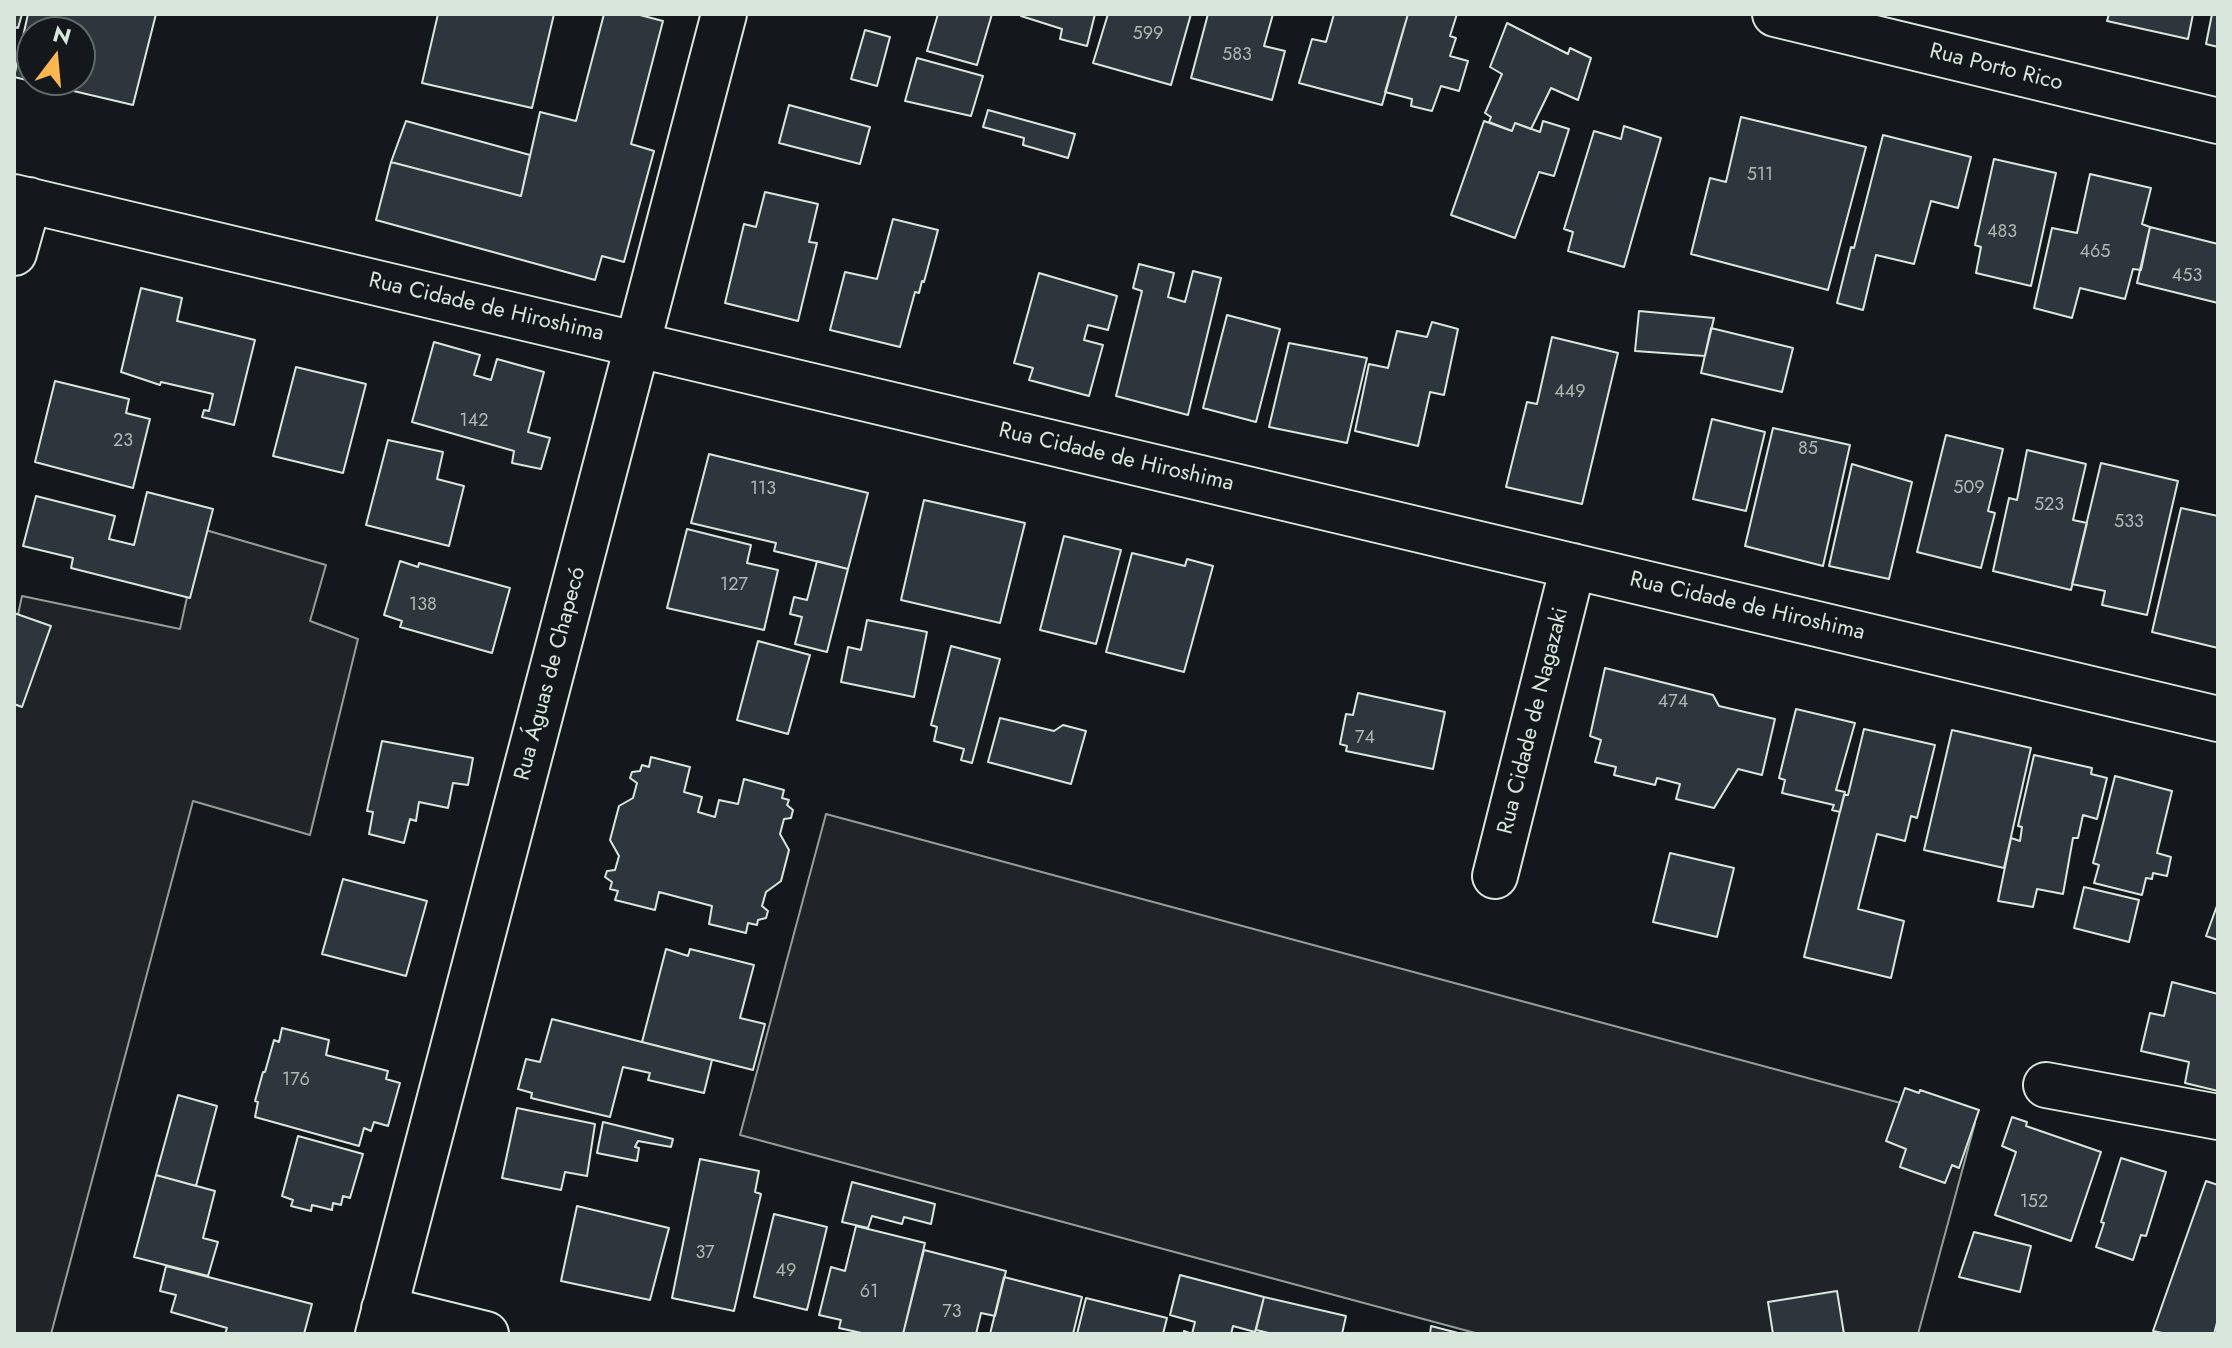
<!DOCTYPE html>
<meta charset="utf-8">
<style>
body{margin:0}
#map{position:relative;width:2232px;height:1348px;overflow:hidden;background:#14181c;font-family:Jost,sans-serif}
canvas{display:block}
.frame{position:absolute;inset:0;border:16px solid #d8e6dc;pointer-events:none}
.north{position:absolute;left:16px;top:16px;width:80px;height:80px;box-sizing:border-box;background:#14181c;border:2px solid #626a69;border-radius:50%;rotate:16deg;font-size:22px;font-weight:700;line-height:32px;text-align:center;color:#d8e6dc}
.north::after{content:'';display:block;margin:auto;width:28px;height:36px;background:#ffb74d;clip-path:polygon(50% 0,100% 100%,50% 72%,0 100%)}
</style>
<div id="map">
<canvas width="2232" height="1348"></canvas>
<div class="frame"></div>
<div class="north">N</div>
</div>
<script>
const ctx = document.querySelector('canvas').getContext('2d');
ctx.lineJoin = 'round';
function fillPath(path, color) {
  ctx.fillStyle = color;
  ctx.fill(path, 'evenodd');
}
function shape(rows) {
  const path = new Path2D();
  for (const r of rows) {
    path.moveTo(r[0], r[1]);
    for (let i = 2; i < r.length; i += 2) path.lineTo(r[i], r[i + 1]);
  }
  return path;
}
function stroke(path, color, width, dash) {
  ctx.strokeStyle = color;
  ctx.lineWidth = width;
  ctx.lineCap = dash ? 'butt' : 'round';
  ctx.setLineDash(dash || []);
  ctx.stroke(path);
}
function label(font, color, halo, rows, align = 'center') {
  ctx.font = font + ' Jost,sans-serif';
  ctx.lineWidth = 6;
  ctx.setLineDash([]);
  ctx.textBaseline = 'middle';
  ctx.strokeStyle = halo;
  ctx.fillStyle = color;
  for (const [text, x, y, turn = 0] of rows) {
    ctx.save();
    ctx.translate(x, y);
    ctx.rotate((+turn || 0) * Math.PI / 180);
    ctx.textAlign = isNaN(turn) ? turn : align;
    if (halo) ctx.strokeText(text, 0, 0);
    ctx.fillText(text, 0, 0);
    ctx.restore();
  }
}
const green = shape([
 [202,529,326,565,310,621,358,639,310,835,193,801,51,1334,14,1334,14,633,22,596,180,629,202,529],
 [826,814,1975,1123,1918,1334,1479,1334,740,1135,826,814]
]);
fillPath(green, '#202428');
stroke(green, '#939e99', 2);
const building = shape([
 [14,14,22,14,18,28,14,27,14,14],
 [28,14,156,14,133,105,14,77,28,14],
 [32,32,80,32,80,80,32,80,32,32],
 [438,14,554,14,532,108,422,83,438,14],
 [604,14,636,14,663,21,631,144,654,151,624,262,602,256,595,280,376,220,391,162,521,196,540,112,576,121,604,14],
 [938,14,992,14,977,65,927,51,938,14],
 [1022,14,1095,14,1087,46,1060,39,1062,29,1021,16,1022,14],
 [1108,14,1191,14,1171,85,1093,63,1108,14],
 [1208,14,1273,14,1264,46,1285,51,1272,100,1191,78,1208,14],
 [1334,14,1408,14,1382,105,1299,83,1312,39,1326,42,1334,14],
 [1408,14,1457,14,1450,36,1456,38,1450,56,1468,61,1459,91,1441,86,1432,111,1411,106,1412,99,1385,92,1408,14],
 [2109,14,2193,14,2188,39,2107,21,2109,14],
 [2212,14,2218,14,2218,47,2206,44,2212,14],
 [1507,23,1568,54,1570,48,1591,58,1578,100,1551,88,1531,129,1515,123,1512,131,1489,122,1491,117,1485,113,1502,74,1490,67,1507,23],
 [865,30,890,37,877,86,851,79,865,30],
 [917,58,983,76,971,116,905,101,917,58],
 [789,105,870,127,860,164,779,143,789,105],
 [988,110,1075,134,1068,158,1023,145,1024,138,983,127,988,110],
 [1741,117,1866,147,1828,290,1691,254,1710,178,1726,182,1741,117],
 [406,121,530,155,521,196,391,162,406,121],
 [1484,121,1512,131,1515,123,1540,132,1543,121,1569,129,1554,176,1539,172,1515,238,1451,215,1484,121],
 [1624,126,1661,138,1624,267,1568,251,1573,232,1564,229,1594,131,1621,139,1624,126],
 [1883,135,1971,157,1958,208,1931,201,1914,264,1876,255,1863,310,1837,303,1851,247,1854,248,1883,135],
 [1994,159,2056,173,2031,286,1976,273,1981,247,1975,245,1994,159],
 [2090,174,2151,188,2142,224,2150,227,2141,270,2133,269,2125,299,2080,288,2072,318,2034,308,2052,228,2077,233,2090,174],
 [765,192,818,204,809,242,817,243,798,321,725,303,744,224,756,227,765,192],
 [893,219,938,230,924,282,922,281,919,293,915,292,900,347,830,330,845,272,877,279,893,219],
 [2150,227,2218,244,2218,303,2137,283,2150,227],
 [1139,264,1174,273,1168,297,1185,302,1193,271,1221,278,1188,415,1116,396,1142,291,1133,288,1139,264],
 [1039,273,1117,296,1108,330,1088,325,1084,340,1103,345,1089,396,1029,380,1033,368,1014,363,1039,273],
 [141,288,182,298,177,321,255,340,234,425,202,417,204,410,209,411,213,394,161,382,160,385,121,372,141,288],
 [1639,311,1714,318,1705,356,1635,351,1639,311],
 [1227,315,1280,329,1256,422,1203,408,1227,315],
 [1432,322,1458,329,1444,395,1430,392,1418,446,1355,431,1369,364,1388,368,1397,331,1427,337,1432,322],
 [1711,328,1793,348,1782,392,1701,373,1711,328],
 [1552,337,1618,353,1582,504,1506,487,1527,402,1537,404,1552,337],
 [434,342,480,355,474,375,491,380,497,359,544,372,528,432,550,438,541,469,512,463,514,451,412,422,434,342],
 [1289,343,1367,358,1347,443,1269,427,1289,343],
 [296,367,366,384,343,473,273,456,296,367],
 [55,381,129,399,126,413,150,419,133,488,35,462,55,381],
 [1712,419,1765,432,1746,511,1693,499,1712,419],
 [1773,428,1850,445,1823,566,1745,546,1773,428],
 [1946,435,2003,449,1988,511,1995,513,1981,568,1917,552,1946,435],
 [388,440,443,452,437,479,464,486,449,546,366,525,388,440],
 [2027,450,2086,464,2073,520,2087,523,2071,590,1993,571,2009,498,2017,500,2027,450],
 [709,454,868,493,848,569,774,551,776,543,691,523,709,454],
 [2101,463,2178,481,2147,615,2102,605,2105,591,2072,584,2101,463],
 [1852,464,1912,482,1889,579,1829,566,1852,464],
 [147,492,213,509,190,598,71,568,73,558,23,546,36,496,115,516,109,539,134,545,147,492],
 [924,500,1025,523,1000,623,901,600,924,500],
 [2181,508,2218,516,2218,648,2152,632,2181,508],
 [687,529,751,545,747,563,778,570,764,630,667,608,687,529],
 [1064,536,1121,550,1096,644,1040,630,1064,536],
 [1132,553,1185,566,1187,559,1213,566,1184,672,1106,652,1132,553],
 [400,561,418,567,419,563,510,588,492,653,400,627,402,621,384,615,400,561],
 [817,561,848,569,827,652,795,644,802,617,790,614,794,597,807,600,817,561],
 [14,613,51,626,22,707,14,704,14,613],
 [867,620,927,632,914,697,841,682,848,647,861,650,867,620],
 [758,641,810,655,788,734,737,720,758,641],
 [951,646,1000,659,972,763,961,760,964,749,934,741,937,727,931,725,951,646],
 [1605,668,1713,695,1719,706,1775,719,1762,775,1738,769,1714,808,1676,799,1680,784,1657,778,1655,785,1614,775,1616,767,1595,762,1601,740,1590,736,1605,668],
 [1358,693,1445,712,1433,769,1346,751,1347,746,1340,744,1346,714,1353,715,1358,693],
 [1796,709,1855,723,1836,790,1845,792,1840,812,1832,810,1834,805,1782,793,1785,780,1779,778,1796,709],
 [1000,718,1054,731,1063,725,1086,731,1071,784,988,762,1000,718],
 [1864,729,1935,745,1917,818,1911,816,1905,841,1877,834,1858,909,1904,921,1891,978,1804,957,1844,795,1848,795,1864,729],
 [1952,730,2031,748,2004,868,1924,850,1952,730],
 [382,741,473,758,468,785,453,783,448,808,419,802,416,821,410,819,404,843,369,834,373,812,367,811,382,741],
 [2034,755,2092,768,2091,774,2107,778,2097,819,2083,815,2078,838,2073,838,2063,894,2037,889,2033,907,1998,901,2011,838,2020,841,2022,827,2018,826,2034,755],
 [651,757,690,767,684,792,702,797,698,812,715,817,719,800,738,804,744,779,784,790,782,798,789,800,787,805,793,810,791,818,784,819,780,834,789,850,781,881,766,892,762,906,768,911,766,918,758,920,757,925,748,923,746,933,709,924,712,906,659,892,655,910,615,900,618,891,610,889,612,882,605,877,607,871,615,870,619,856,610,840,619,806,633,798,637,783,630,778,632,772,640,771,642,765,649,767,651,757],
 [2115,776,2172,791,2157,853,2171,857,2167,876,2153,873,2152,879,2146,878,2142,895,2094,883,2099,865,2093,863,2115,776],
 [1670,853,1734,868,1717,937,1653,922,1670,853],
 [343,879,427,901,406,976,322,954,343,879],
 [2084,887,2139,900,2129,942,2074,928,2084,887],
 [2218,903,2218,940,2206,936,2218,903],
 [666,949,688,956,690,949,754,965,740,1018,765,1024,753,1070,642,1042,666,949],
 [2172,982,2218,994,2218,1091,2185,1083,2189,1062,2141,1051,2150,1013,2164,1016,2172,982],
 [552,1019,712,1060,704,1093,648,1080,650,1073,623,1067,610,1117,531,1098,532,1093,518,1089,526,1059,540,1062,552,1019],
 [282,1028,329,1040,326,1055,388,1071,386,1079,400,1083,388,1126,374,1122,371,1131,364,1128,359,1146,255,1117,258,1102,255,1101,263,1072,265,1072,274,1040,279,1042,282,1028],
 [1905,1088,1919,1093,1920,1090,1979,1110,1959,1168,1952,1165,1945,1183,1900,1167,1906,1149,1886,1141,1905,1088],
 [178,1095,217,1106,196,1186,156,1175,178,1095],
 [517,1108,595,1124,587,1176,565,1172,561,1190,502,1178,517,1108],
 [2012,1117,2027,1122,2026,1126,2101,1152,2071,1241,1995,1215,2016,1152,2002,1146,2012,1117],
 [603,1122,673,1139,671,1147,638,1141,635,1147,639,1148,637,1161,597,1153,603,1122],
 [298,1136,363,1154,350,1198,343,1196,341,1205,333,1203,332,1210,312,1205,311,1211,291,1206,293,1200,282,1196,298,1136],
 [2121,1158,2166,1172,2146,1236,2141,1235,2133,1260,2096,1247,2104,1223,2101,1222,2121,1158],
 [700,1159,759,1171,755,1192,761,1194,734,1311,672,1298,700,1159],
 [156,1175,215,1191,203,1238,218,1242,208,1276,134,1257,156,1175],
 [2206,1181,2218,1185,2218,1319,2214,1334,2167,1334,2153,1331,2206,1181],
 [852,1182,935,1204,931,1224,904,1217,902,1224,872,1216,868,1228,842,1222,852,1182],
 [577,1206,669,1228,650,1300,561,1281,577,1206],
 [774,1214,827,1227,807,1310,754,1297,774,1214],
 [856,1226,925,1243,903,1334,866,1334,839,1328,841,1320,819,1315,831,1267,845,1271,856,1226],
 [1974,1232,2031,1246,2020,1292,1959,1277,1974,1232],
 [924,1250,1006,1271,995,1316,981,1313,976,1334,903,1334,924,1250],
 [166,1266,312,1304,304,1334,225,1334,227,1328,171,1312,176,1295,160,1291,166,1266],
 [1180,1275,1264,1297,1255,1332,1233,1326,1231,1334,1184,1334,1184,1331,1192,1334,1195,1322,1170,1315,1180,1275],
 [1004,1277,1082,1297,1073,1334,990,1334,1004,1277],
 [1837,1291,1844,1334,1773,1334,1768,1302,1837,1291],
 [1264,1297,1346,1316,1342,1334,1273,1334,1256,1330,1264,1297],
 [1086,1298,1167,1318,1163,1334,1077,1334,1086,1298],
 [1431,1326,1462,1334,1430,1334,1431,1326]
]);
fillPath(building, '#2c363c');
stroke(building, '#d8e6dc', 2);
const minor = shape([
 [14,197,2218,719],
 [14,253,29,200],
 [1495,876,1573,566],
 [2046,1085,2218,1117],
 [384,1309,486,1334],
 [378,1334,724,14]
]);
const major = shape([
 [1775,14,2218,121]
]);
stroke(minor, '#d8e6dc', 48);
stroke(major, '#d8e6dc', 48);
stroke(minor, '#14181c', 44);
stroke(major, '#14181c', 44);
label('18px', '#adbab4', null, [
 ["599",1148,35],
 ["583",1237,56],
 ["511",1760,176],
 ["483",2002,233],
 ["465",2095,253],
 ["453",2187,277],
 ["449",1570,393],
 ["142",474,422],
 ["23",123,442],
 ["85",1808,450],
 ["509",1969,489],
 ["113",763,490],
 ["523",2049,506],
 ["533",2129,523],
 ["127",734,586],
 ["138",423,606],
 ["474",1673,703],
 ["74",1365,739],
 ["176",296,1081],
 ["152",2034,1203],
 ["37",705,1254],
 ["49",786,1272],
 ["61",869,1293],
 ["73",952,1313]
]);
label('22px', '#d8e6dc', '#14181c', [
 ["Rua Porto Rico",1996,68,14],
 ["Rua Cidade de Hiroshima",486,308,13],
 ["Rua Cidade de Hiroshima",1116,458,13],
 ["Rua Cidade de Hiroshima",1747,607,13],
 ["Rua Águas de Chapecó",551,674,-75],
 ["Rua Cidade de Nagazaki",1534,721,-76]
]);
</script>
